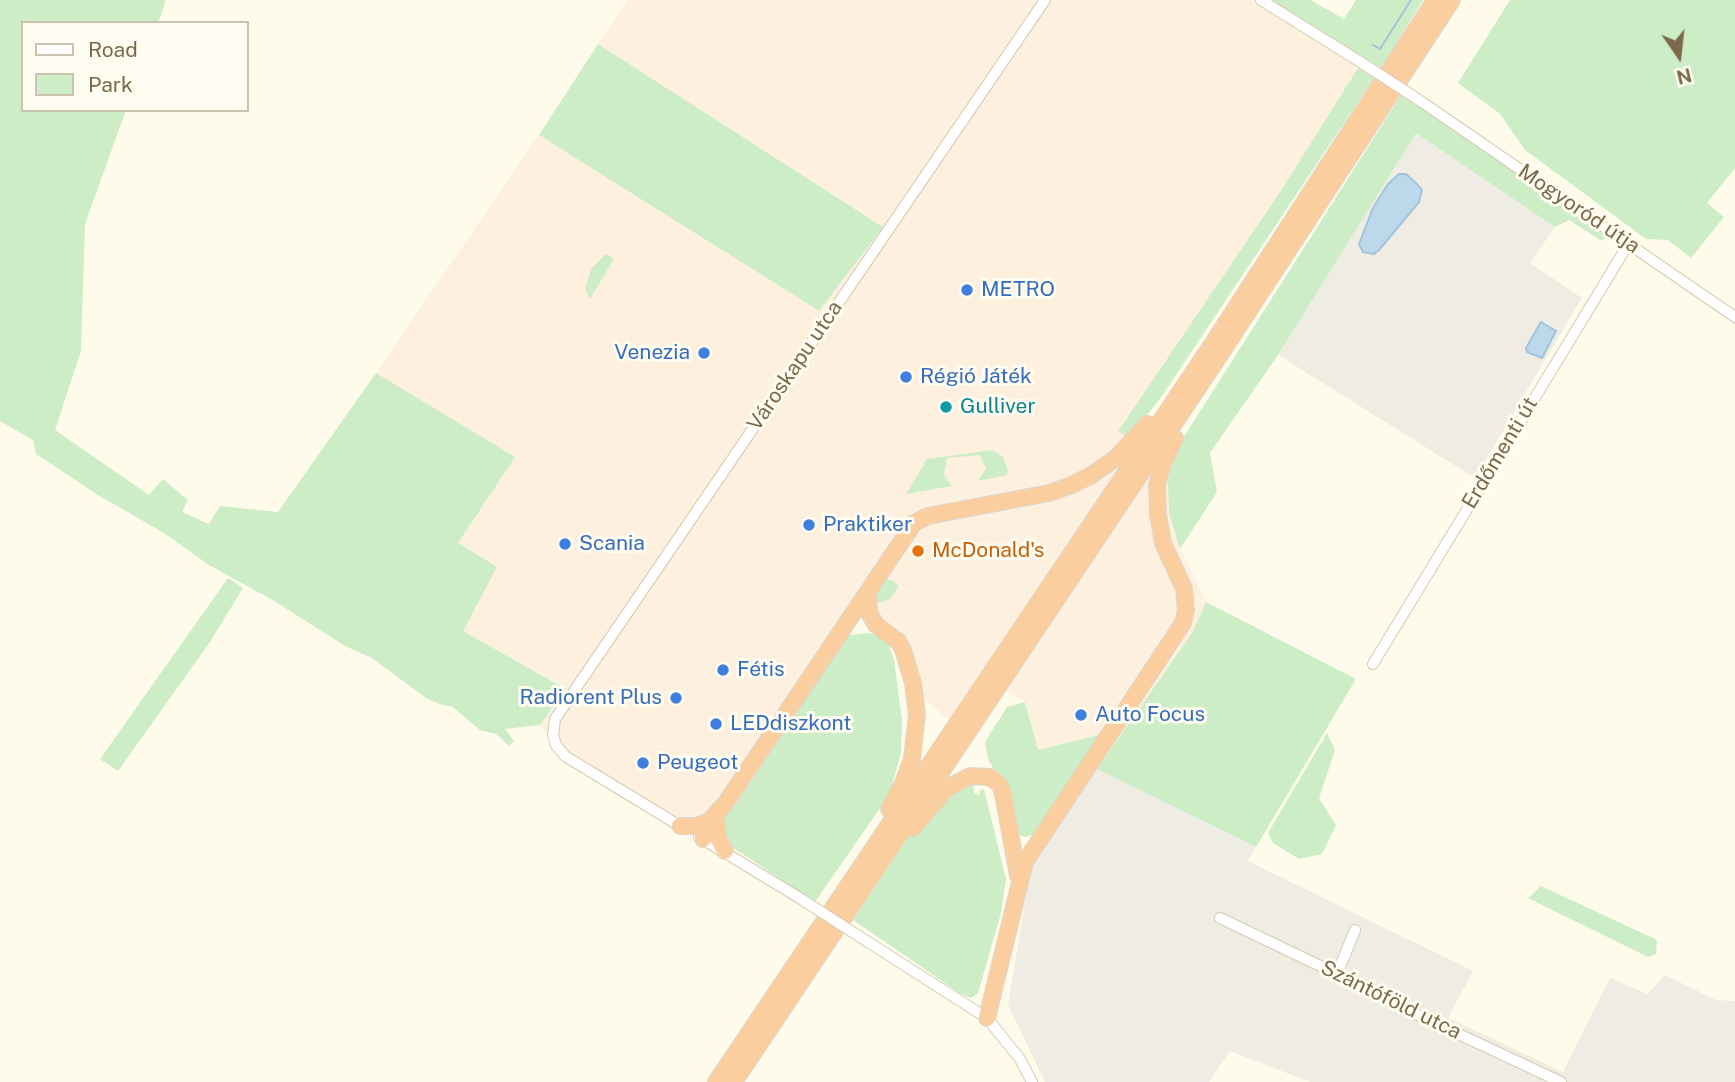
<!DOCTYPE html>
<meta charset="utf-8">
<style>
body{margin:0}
#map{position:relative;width:1735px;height:1082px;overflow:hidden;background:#fefbeb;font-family:"Public Sans",sans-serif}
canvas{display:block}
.legend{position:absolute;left:21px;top:21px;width:228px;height:91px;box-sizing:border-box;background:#fffdf2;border:2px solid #cbc2af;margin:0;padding:9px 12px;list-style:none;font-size:21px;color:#7c694b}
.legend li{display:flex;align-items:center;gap:14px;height:35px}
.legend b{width:35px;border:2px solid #cbc2af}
.north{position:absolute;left:1644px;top:21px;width:70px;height:70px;-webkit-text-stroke:5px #fffdf2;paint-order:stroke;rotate:166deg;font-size:19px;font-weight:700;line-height:28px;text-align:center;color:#7c694b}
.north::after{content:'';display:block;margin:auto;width:24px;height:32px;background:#7c694b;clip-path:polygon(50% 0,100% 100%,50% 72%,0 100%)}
</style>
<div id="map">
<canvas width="1735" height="1082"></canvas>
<ul class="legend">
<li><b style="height:9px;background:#fff"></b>Road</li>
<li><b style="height:19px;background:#cdedc7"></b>Park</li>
</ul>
<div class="north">N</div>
</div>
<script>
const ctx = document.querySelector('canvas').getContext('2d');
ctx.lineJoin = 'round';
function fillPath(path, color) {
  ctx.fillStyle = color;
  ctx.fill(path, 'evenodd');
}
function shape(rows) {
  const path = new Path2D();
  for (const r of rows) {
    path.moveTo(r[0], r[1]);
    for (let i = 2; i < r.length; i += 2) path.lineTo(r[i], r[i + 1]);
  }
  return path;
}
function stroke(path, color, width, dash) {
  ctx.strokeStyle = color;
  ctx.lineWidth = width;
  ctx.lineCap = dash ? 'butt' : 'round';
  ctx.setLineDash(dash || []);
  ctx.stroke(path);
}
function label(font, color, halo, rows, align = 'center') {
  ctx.font = font + ' "Public Sans",sans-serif';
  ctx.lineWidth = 6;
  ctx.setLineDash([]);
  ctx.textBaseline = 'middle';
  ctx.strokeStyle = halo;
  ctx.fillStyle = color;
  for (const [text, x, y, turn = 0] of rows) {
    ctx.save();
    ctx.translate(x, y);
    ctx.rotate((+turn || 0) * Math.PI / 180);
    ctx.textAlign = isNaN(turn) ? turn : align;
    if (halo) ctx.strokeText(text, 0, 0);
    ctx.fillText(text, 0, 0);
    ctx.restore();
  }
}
fillPath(shape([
 [628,0,1271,0,1366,59,1358,68,1278,195,1118,430,1169,465,1169,513,1180,549,1206,602,1192,633,1115,744,1102,734,1037,750,1025,702,997,683,962,730,917,693,896,636,850,605,712,811,687,822,565,756,540,725,566,688,463,631,457,544,376,373,539,135,819,311,879,224,598,44]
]), '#fef0de');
fillPath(shape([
 [1416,132,1555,227,1530,263,1582,298,1475,478,1278,355],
 [1097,769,1256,847,1248,860,1260,867,1473,971,1448,1018,1563,1072,1610,978,1648,994,1665,975,1716,1000,1735,1001,1735,1082,1310,1082,1230,1051,1209,1082,1045,1082,1008,1005,1031,867]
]), '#efece3');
fillPath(shape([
 [0,0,166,0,158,23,23,23,23,110,126,110,85,224,81,351,55,430,149,495,163,479,188,500,182,512,209,524,220,506,278,512,376,373,515,457,458,543,497,567,463,631,566,689,540,725,505,729,514,741,509,746,496,734,480,730,453,707,442,705,426,698,372,658,345,646,276,602,209,565,164,533,98,495,36,454,33,440,0,421],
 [1271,0,1310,0,1344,19,1356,0,1423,0,1381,68],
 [1510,0,1735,0,1735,168,1707,203,1724,217,1691,258,1668,240,1646,239,1525,150,1500,114,1458,83],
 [598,44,883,227,819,311,539,135],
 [1358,68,1374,78,1162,396,1129,438,1118,431,1278,195],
 [1401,95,1611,233,1602,241,1569,220,1555,227,1416,133,1278,355,1210,453,1217,492,1180,549,1169,513,1168,485,1169,465,1178,446],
 [606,254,614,259,590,299,585,289,591,269],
 [992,450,1003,457,1008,470,1007,475,978,481,986,468,980,455,947,458,944,475,952,486,906,494,927,459],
 [228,578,243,588,210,642,118,771,100,759],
 [884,579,893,581,899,586,890,599,880,603,872,598],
 [1206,602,1356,679,1256,847,1097,769,1192,633],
 [869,633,887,639,894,660,902,720,901,753,892,785,882,805,815,902,729,845,721,828,724,816,837,644,850,635],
 [1025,702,1038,750,1102,734,1033,835,1024,837,1014,831,997,775,988,759,985,742,1007,707],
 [1327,733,1335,750,1319,798,1336,825,1322,854,1299,859,1273,843,1268,833],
 [973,783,974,793,980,795,979,791,984,789,1006,879,1001,913,978,993,971,998,961,994,853,920,904,841,944,800,960,787],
 [1541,886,1657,940,1656,954,1648,957,1528,898]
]), '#cdedc7');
const water = shape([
 [1399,174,1406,174,1418,185,1422,190,1419,202,1379,250,1374,254,1363,252,1359,244,1373,208,1388,184,1399,174],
 [1541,322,1556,331,1542,358,1527,352,1526,348,1541,322]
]);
fillPath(water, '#bdd8ea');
stroke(water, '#a2c4dc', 2);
stroke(shape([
 [1373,45,1380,49,1411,0]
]), '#a2c4dc', 2);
const minor = shape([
 [1261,0,1362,63],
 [1422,102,1735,317],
 [1373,664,1629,243],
 [685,829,565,756,556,745,553,735,555,719,1045,0],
 [699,837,798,897],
 [1220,918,1337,974,1343,980,1561,1082],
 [868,942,987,1018,1020,1059,1032,1082],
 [1337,974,1355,930]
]);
const highway = shape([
 [868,592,869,613,872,618,876,625,898,641,903,650,913,683,917,714,912,759,903,783,889,809],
 [717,823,718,838,725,851],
 [680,826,697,826,709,821],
 [913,828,947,788,970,776,990,777,1000,785,1003,794,1018,876],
 [703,839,703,833,709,821,725,804,914,523,928,516,1049,493,1069,486,1090,476,1116,458,1147,424],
 [987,1018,1025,862,1183,623,1186,610,1184,589,1163,543,1158,514,1157,485,1163,464,1175,438],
 [716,1082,1213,343,1435,0],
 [734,1082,1218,358,1452,0]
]);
stroke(minor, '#d4cab1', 12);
stroke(highway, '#ddd8d0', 18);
stroke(minor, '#fff', 10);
stroke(highway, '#fbce9f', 16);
const minorBridge = shape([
 [1362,63,1422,102],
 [798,897,868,942]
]);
stroke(minorBridge, '#d4cab1', 12, []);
stroke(minorBridge, '#fff', 10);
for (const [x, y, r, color] of [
 [967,290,7,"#3f7fe0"],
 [704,353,7,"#3f7fe0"],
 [906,377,7,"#3f7fe0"],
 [946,407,7,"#0f9aa8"],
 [809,525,7,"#3f7fe0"],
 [565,544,7,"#3f7fe0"],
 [918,551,7,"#e8710a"],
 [723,670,7,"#3f7fe0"],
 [676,698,7,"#3f7fe0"],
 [1081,715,7,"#3f7fe0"],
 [716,724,7,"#3f7fe0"],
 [643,763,7,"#3f7fe0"]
]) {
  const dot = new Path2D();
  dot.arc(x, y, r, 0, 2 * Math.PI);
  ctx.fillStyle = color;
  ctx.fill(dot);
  stroke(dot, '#fffdf2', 2.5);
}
label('21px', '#7c694b', '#fffdf2', [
 ["Mogyoród útja",1579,209,34],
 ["Városkapu utca",795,366,-56],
 ["Erdőmenti út",1500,453,-59],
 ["Szántóföld utca",1391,1000,26]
]);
label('21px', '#366cbe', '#fffdf2', [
 ["METRO",981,290],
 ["Venezia",690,353,"right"],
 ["Régió Játék",920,377],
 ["Praktiker",823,525],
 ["Scania",579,544],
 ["Fétis",737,670],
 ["Radiorent Plus",662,698,"right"],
 ["Auto Focus",1095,715],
 ["LEDdiszkont",730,724],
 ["Peugeot",657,763]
], 'left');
label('21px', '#0d838f', '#fffdf2', [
 ["Gulliver",960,407]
], 'left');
label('21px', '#c56008', '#fffdf2', [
 ["McDonald's",932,551]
], 'left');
</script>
